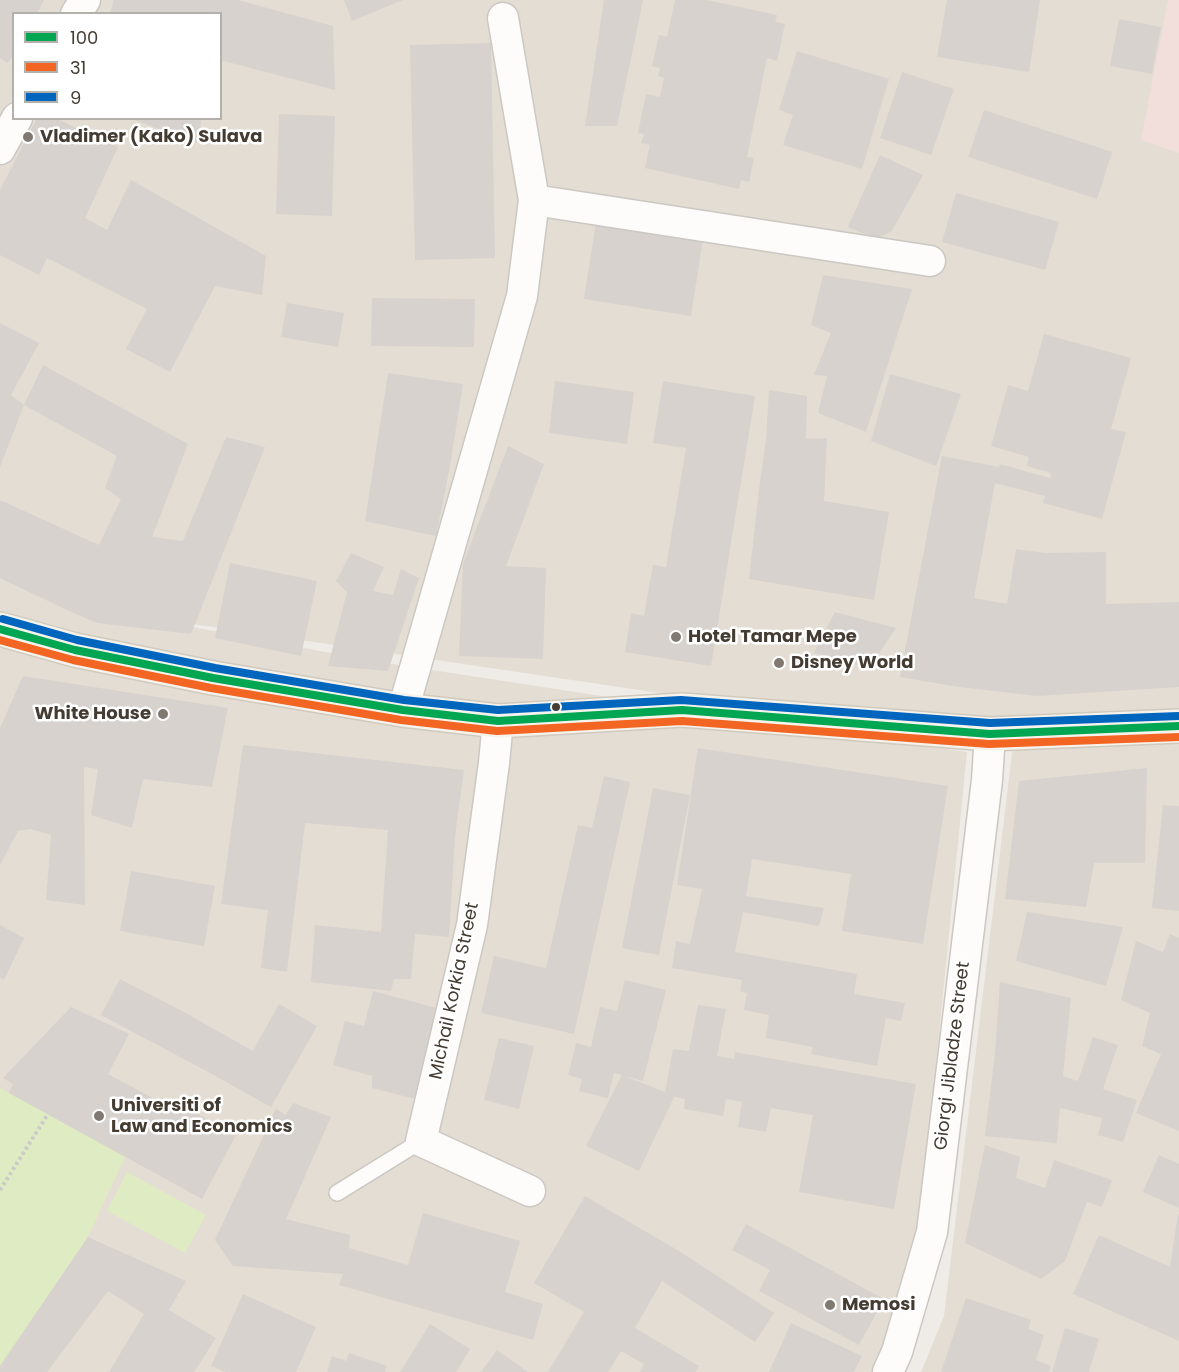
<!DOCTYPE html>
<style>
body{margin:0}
#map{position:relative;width:1179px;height:1372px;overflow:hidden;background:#efebe6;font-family:Poppins,sans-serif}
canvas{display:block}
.legend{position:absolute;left:12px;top:12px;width:210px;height:108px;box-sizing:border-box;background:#fff;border:2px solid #b4b1ad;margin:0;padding:8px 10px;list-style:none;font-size:18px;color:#443c32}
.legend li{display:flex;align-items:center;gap:12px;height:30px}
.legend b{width:30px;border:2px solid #b4b1ad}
</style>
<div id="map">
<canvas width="1179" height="1372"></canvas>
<ul class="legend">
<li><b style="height:8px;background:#00a651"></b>100</li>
<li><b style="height:8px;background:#f26522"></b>31</li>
<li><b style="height:8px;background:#0065bd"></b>9</li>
</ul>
</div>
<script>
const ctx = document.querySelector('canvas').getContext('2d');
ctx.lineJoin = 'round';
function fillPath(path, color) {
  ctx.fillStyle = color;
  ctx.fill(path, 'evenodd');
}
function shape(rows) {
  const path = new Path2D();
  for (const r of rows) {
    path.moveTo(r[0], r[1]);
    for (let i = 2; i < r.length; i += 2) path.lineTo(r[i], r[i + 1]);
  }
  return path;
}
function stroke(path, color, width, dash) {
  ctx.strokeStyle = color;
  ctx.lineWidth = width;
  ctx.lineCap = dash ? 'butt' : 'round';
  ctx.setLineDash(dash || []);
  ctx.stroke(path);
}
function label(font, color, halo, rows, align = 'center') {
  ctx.font = font + ' Poppins,sans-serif';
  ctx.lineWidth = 5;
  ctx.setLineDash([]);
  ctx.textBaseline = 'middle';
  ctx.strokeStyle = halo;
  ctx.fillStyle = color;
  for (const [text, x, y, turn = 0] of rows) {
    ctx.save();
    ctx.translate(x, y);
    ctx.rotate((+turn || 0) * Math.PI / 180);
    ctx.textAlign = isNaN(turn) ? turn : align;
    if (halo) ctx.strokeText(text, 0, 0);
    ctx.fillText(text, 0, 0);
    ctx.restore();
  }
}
fillPath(shape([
 [0,0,1179,0,1179,1372,921,1372,944,1316,1013,745,124,614,373,661,967,752,919,1236,875,1372,0,1372],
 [14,14,220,14,220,118,14,118]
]), '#e4ddd3');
fillPath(shape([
 [1168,0,1179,0,1179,153,1141,140]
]), '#f2dfdc');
fillPath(shape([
 [0,1088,125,1157,88,1237,0,1366],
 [127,1172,206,1215,185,1253,107,1211]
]), '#dfebc3');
fillPath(shape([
 [0,0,44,0,37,14,14,14,14,54,8,63,0,58],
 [114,0,238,0,333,26,335,90,220,60,220,14,110,14],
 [344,0,403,0,352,21],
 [604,0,643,0,617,126,585,126],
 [675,0,707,0,777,15,775,22,785,24,777,61,767,58,747,157,754,158,749,182,741,180,739,189,645,168,650,145,641,143,644,134,638,133,646,94,660,97,664,78,658,76,660,68,652,66,659,35,667,37],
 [947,0,1040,0,1029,72,937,57],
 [1119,19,1161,27,1152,74,1110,66],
 [491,43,495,258,415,260,410,45],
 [797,51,889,79,862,169,783,145,793,115,779,110],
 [902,72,954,89,931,155,880,138],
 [984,110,1112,152,1097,199,968,157],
 [279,114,335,116,332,216,276,214],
 [37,118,55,118,118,147,85,218,107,230,131,180,266,256,262,295,215,286,170,372,126,349,147,309,47,258,39,275,0,255,0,190],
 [129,118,202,118,197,143],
 [880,155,923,175,892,231,876,239,848,227],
 [956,193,1059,222,1045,270,942,242],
 [596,222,703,239,691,316,584,299],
 [823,275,912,289,866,432,818,413,827,376,814,375,831,333,811,325],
 [372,298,475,299,474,347,371,346],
 [287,303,344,313,338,347,281,337],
 [0,323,39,343,11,395,24,405,43,365,188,444,152,537,183,541,226,437,265,447,191,634,97,623,69,611,0,578,0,500,99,545,121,499,105,488,117,456,24,405,0,467],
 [1044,334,1131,358,1111,429,1126,432,1102,519,1043,503,1045,496,995,483,974,598,1007,604,1016,549,1045,553,1106,552,1106,604,1179,602,1179,687,1037,696,959,687,900,677,942,456,999,467,1000,464,1050,478,1051,473,1027,466,1029,457,991,446,1008,385,1028,391],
 [388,373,463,384,450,466,436,536,365,521],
 [890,374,961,394,936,466,871,441],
 [555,381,634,392,627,444,549,433],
 [663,381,755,396,711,666,625,652,631,613,644,616,653,565,666,567,686,448,653,443],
 [769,390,807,396,806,439,827,438,824,501,889,512,874,600,749,579,759,490,766,439],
 [508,446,544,464,506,566,546,568,543,659,459,656,463,564],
 [351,553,384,567,373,591,393,595,401,569,419,578,388,671,328,666,347,592,336,581],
 [230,563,317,581,301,656,215,638],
 [835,612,896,628,869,668,814,653],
 [23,676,228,708,212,787,143,779,132,828,91,815,98,769,84,767,85,905,46,900,51,835,31,829,18,831,0,865,0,728],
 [243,745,464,770,455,836,449,937,415,934,411,979,394,979,391,991,311,982,315,925,381,932,388,830,305,823,287,972,261,968,268,910,221,904],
 [698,748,948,786,923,944,842,931,851,874,752,859,746,896,824,908,819,926,743,912,735,952,857,974,854,994,905,1003,901,1021,886,1018,877,1066,811,1054,813,1047,766,1038,769,1015,744,1010,747,993,740,991,742,980,672,968,676,941,690,944,702,889,677,885],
 [1147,768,1145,863,1094,863,1086,907,1005,899,1019,781],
 [604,776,630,782,574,1034,481,1013,494,956,546,968,578,825,592,828],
 [653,788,690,795,659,955,622,948],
 [1163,805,1179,806,1179,911,1152,908],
 [131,871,215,886,204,946,120,931],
 [1027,912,1123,927,1106,986,1016,961],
 [0,925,24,938,4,980,0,978],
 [1170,934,1179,938,1179,1131,1136,1113,1161,1054,1142,1046,1150,1013,1121,1000,1136,941,1163,952],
 [120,979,184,1012,253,1051,279,1004,317,1026,271,1107,210,1073,101,1015],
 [625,980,666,990,643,1081,614,1073,608,1098,579,1091,582,1079,568,1075,576,1043,591,1047,600,1007,617,1011],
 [1000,982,1071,998,1063,1076,1078,1081,1093,1037,1118,1045,1103,1089,1137,1100,1123,1142,1098,1135,1102,1118,1060,1108,1057,1143,985,1136,995,1053],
 [373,991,444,1010,419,1100,372,1088,372,1076,333,1065,345,1021,364,1026],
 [698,1005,726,1009,717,1056,734,1059,735,1052,916,1084,894,1209,799,1192,813,1115,771,1108,766,1132,738,1127,742,1102,726,1099,723,1116,684,1109,685,1099,674,1097,639,1171,586,1146,622,1075,665,1092,673,1049,689,1051],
 [71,1007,129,1034,108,1074,179,1112,183,1106,236,1135,202,1199,9,1093,13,1084,3,1078],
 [499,1038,534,1046,519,1109,484,1100],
 [293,1103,331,1117,286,1219,350,1235,349,1248,408,1265,423,1213,520,1241,505,1292,543,1304,533,1340,339,1285,343,1274,233,1266,215,1240,276,1109,286,1115],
 [985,1145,1020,1157,1016,1178,1045,1188,1054,1160,1112,1180,1102,1207,1087,1202,1065,1261,1041,1279,965,1243],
 [1159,1155,1179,1164,1179,1208,1143,1192],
 [585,1196,679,1251,774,1313,755,1342,662,1281,635,1328,699,1366,695,1372,640,1372,644,1364,621,1351,608,1372,548,1372,584,1312,534,1283],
 [1178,1214,1179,1214,1179,1341,1073,1294,1099,1235,1170,1267],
 [746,1224,884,1299,859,1345,759,1291,770,1270,732,1250],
 [88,1237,186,1281,169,1310,216,1338,194,1372,109,1372,144,1314,108,1291,47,1372,0,1372,0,1366],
 [243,1294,316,1327,296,1372,226,1372,211,1366],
 [966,1298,1031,1320,1028,1329,1044,1335,1036,1360,1051,1366,1049,1372,941,1372],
 [791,1323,862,1356,854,1372,769,1372],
 [430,1324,470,1349,456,1372,400,1372],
 [1065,1328,1099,1339,1089,1372,1052,1372],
 [497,1350,528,1372,481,1372],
 [349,1353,387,1366,385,1372,327,1372,332,1356,346,1361]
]), '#d7d2cd');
const lane = shape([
 [337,1193,421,1141]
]);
const street = shape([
 [76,14,85,0],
 [0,149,17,118],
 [534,200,930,261],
 [403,710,522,296,534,200,503,18],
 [498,721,494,763,472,925,421,1141,530,1191],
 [888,1372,897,1352,932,1232,987,780,990,734]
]);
const secondary = shape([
 [0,629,75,650,213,678,403,710,498,721,682,710,990,734,1179,726]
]);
stroke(lane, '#cbc7c2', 18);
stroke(street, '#cbc7c2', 33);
stroke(secondary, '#d0c9bd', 36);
stroke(shape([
 [0,1190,48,1114]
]), '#cdcac5', 4, [3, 3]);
stroke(lane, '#fdfcfb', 15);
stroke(street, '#fdfcfb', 30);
stroke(secondary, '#f6f3ed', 33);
stroke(shape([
 [0,629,75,650,213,678,403,710,498,721,682,710,990,734,1179,726]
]), '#00a651', 8);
stroke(shape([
 [0,640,73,660,211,688,401,720,497,731,682,721,989,744,1179,737]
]), '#f26522', 8);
stroke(shape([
 [3,619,77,640,215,668,404,700,498,710,681,700,990,723,1179,716]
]), '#0065bd', 8);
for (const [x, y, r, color] of [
 [28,137,6,"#807971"],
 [676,637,6,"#807971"],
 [779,663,6,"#807971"],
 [556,707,5,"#443c32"],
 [163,714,6,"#807971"],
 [99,1116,6,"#807971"],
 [830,1305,6,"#807971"]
]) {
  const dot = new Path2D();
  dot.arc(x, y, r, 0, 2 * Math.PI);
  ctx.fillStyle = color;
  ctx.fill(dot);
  stroke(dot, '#fff', 2);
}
label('bold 18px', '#443c32', '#fff', [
 ["Vladimer (Kako) Sulava",40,137],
 ["Hotel Tamar Mepe",688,637],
 ["Disney World",791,663],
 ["White House",151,714,"right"],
 ["Universiti of",111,1106],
 ["Law and Economics",111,1127],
 ["Memosi",842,1305]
], 'left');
label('18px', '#443c32', '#fff', [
 ["Michail Korkia Street",455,991,-78],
 ["Giorgi Jibladze Street",953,1056,-83]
]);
</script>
